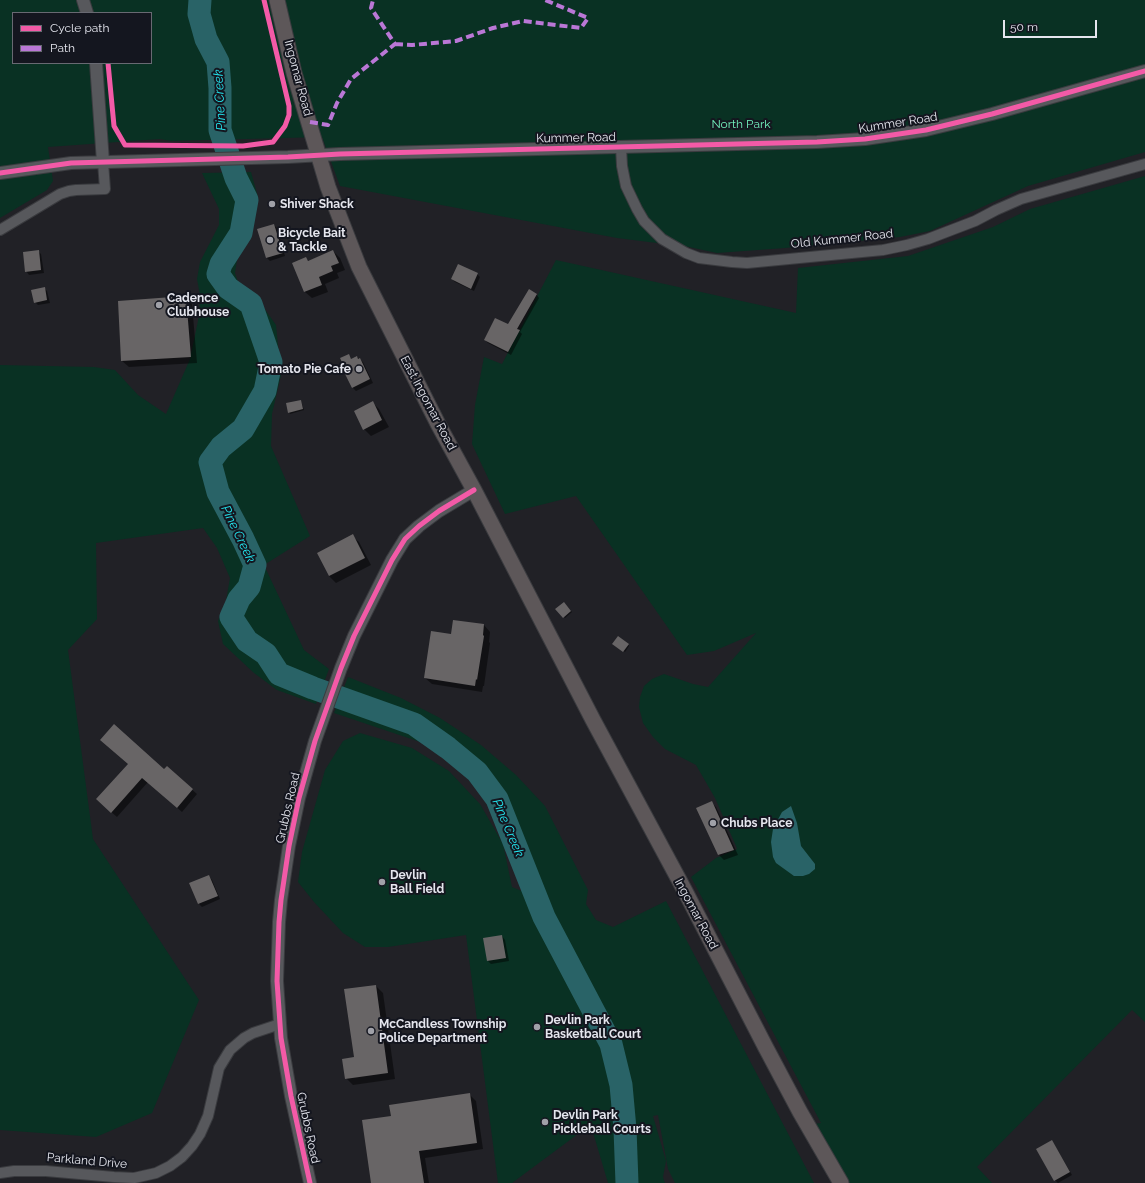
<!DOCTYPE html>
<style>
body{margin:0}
#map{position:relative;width:1145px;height:1183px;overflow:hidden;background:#212126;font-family:Raleway,sans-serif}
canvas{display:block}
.legend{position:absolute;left:12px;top:12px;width:140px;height:52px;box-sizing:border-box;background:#14161f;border:1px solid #686972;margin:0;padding:5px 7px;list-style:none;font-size:12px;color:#e5e6ee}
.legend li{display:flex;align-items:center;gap:8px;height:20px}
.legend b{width:20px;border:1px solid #686972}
.scale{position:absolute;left:1003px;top:20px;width:94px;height:18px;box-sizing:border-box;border:2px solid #e5e6ee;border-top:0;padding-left:5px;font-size:12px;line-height:14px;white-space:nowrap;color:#e5e6ee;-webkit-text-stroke:3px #14161f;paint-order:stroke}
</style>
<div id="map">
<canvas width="1145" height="1183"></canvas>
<ul class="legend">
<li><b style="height:5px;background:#f35aa7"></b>Cycle path</li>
<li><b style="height:5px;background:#ba77d6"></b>Path</li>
</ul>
<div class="scale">50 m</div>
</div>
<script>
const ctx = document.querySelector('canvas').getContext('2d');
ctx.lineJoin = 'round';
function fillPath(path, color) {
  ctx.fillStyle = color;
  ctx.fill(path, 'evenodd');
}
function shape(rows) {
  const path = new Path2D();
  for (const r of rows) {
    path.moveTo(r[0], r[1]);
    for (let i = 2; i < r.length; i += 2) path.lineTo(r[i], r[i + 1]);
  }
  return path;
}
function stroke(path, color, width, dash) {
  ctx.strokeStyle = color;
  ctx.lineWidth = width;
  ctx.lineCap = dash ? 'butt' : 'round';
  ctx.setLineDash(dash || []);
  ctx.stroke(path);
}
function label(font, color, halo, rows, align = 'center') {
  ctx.font = font + ' Raleway,sans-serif';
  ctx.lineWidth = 4;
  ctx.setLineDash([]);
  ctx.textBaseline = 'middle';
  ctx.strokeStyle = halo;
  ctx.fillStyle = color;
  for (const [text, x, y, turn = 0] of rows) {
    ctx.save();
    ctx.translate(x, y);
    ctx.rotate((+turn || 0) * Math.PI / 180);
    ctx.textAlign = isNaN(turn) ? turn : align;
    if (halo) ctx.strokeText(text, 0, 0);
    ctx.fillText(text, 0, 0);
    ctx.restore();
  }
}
fillPath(shape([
 [0,0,1145,0,1145,152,1028,186,930,231,900,237,785,248,717,253,689,247,617,238,340,186,322,137,171,141,160,139,48,147,53,181,47,190,0,218],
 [13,13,151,13,151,63,13,63],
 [251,172,258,197,255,218,248,237,237,260,235,273,238,282,259,301,276,325,281,375,272,414,271,446,310,536,264,565,304,650,329,669,316,704,277,690,254,673,223,644,218,621,226,601,230,578,217,548,203,528,96,543,97,619,68,650,93,839,199,1000,152,1113,96,1137,0,1130,0,365,94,367,115,370,138,395,166,414,190,359,199,316,200,295,197,279,200,262,219,225,219,209,202,173],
 [1145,176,1145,1022,1132,1010,977,1167,992,1183,841,1183,807,1125,821,1123,691,877,716,858,737,849,736,846,715,798,696,765,665,749,653,737,643,723,639,707,640,697,644,686,652,679,664,674,693,684,708,687,756,633,714,651,687,655,576,496,505,514,472,444,475,405,484,357,502,364,556,260,796,313,798,268,908,256,993,227,1030,209],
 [348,677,401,698,440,718,481,745,516,775,545,806,588,890,586,904,596,920,613,927,666,901,814,1183,675,1183,668,1169,658,1115,653,1116,666,1161,663,1177,665,1183,608,1183,592,1129,582,1131,512,1183,498,1183,466,935,388,947,365,947,343,933,314,902,298,882,302,852,325,770,343,741,360,733,412,748,449,771,480,804,503,844,512,887,524,892,508,822,479,776,438,748,334,713]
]), '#093123');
fillPath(shape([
 [791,806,797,823,801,846,815,864,815,869,809,874,803,876,794,876,776,863,773,857,771,842,773,829,782,812]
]), '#296367');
fillPath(shape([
 [274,225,277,228,285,256,270,261,267,258],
 [38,251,41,254,44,273,29,275,26,271],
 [333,251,340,258,345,270,337,273,339,278,325,284,328,292,312,298,305,292,294,264,306,259,309,261],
 [477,274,480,277,474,291,455,282,452,279],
 [44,288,47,291,50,303,38,305,35,302],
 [536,294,539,298,520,332,522,334,511,355,488,343,485,340,508,326],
 [186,297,192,304,197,363,129,367,122,361],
 [348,355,352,360,357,357,363,362,373,383,356,391,353,388,346,375,349,374],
 [301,401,304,410,290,414,289,412],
 [373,403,379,409,389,427,371,436,364,429],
 [352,536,359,542,371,565,336,583,329,576],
 [564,603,572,612,565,618,557,609],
 [484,625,490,632,489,642,490,643,484,686,483,686,482,692,432,684,425,678,452,635],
 [614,644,628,644,629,646,625,652],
 [129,764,164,771,167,768,197,794,182,812,148,782,117,817,102,804],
 [711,802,716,807,738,855,724,860,719,855],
 [209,876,212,880,220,899,202,907,199,904],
 [502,936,505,940,509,961,491,964,488,961],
 [376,986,383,993,395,1079,353,1085,346,1078,355,1058],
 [469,1094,476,1101,483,1149,425,1158,429,1183,372,1183,392,1117],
 [1051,1141,1054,1144,1072,1175,1058,1183,1055,1180]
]), '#0007');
stroke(shape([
 [200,0,199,14,206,39,218,62,220,88,220,130,236,178,247,200,241,233,221,264,218,274,228,288,251,304,271,362,265,391,243,429,221,447,210,462,218,492,243,539,255,565,249,587,239,599,231,617,247,641,266,654,279,674,313,688,414,724,448,748,477,772,497,799,544,917,611,1044,621,1085,625,1129,627,1183]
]), '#296367', 23);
fillPath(shape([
 [274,224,283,253,266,258,257,229],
 [39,250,41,270,25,272,23,252],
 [333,250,339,263,331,266,333,271,319,277,322,285,304,292,292,263,306,257,308,261],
 [458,264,478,273,471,289,451,279],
 [45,287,47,300,34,303,31,290],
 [529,289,537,294,517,329,520,330,508,352,484,340,495,318,508,324],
 [186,296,191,357,121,361,118,301],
 [349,354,351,359,357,356,358,359,360,358,370,379,352,388,345,374,347,373,340,358],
 [301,400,303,409,288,413,286,403],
 [373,401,382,420,363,430,354,411],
 [353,534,365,558,329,576,317,553],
 [564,602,571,611,563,618,555,609],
 [453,620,484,624,483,635,484,636,477,680,476,679,475,686,424,678,431,631,451,634],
 [618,636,629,644,623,652,612,644],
 [114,724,164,769,167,766,193,789,177,808,142,778,111,813,96,799,128,764,100,740],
 [712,801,734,850,718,855,696,808],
 [209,875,218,896,198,904,189,883],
 [502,935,506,958,487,961,483,938],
 [376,985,388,1073,345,1079,342,1059,354,1057,344,989],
 [470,1093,477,1143,419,1151,424,1183,371,1183,362,1120,391,1116,389,1105],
 [1052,1140,1070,1172,1054,1181,1036,1149]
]), '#686566');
const minor = shape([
 [621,147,622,166,626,186,637,209,644,221,662,239,686,253,699,258,732,262,747,263,883,250,907,245,928,239,975,221,996,210,1021,199,1145,164],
 [0,230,60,194,69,191,76,190,105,189,103,162],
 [0,1173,14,1171,46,1171,114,1177,134,1178,156,1173,170,1166,182,1157,192,1146,200,1134,208,1116,219,1068,230,1050,244,1038,253,1033,280,1024]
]);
const tertiary = shape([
 [83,0,87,13],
 [96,63,103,162],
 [0,173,71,163,288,157,340,154,817,142,865,139,926,130,992,114,1145,71],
 [310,1183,291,1096,281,1038,277,981,279,922,281,900,289,846,299,798,315,741,341,668,354,636,392,560,405,539,419,526,439,511,474,490]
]);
const primary = shape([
 [277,0,294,73,328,187,359,267,438,424,474,490,593,720,685,891,766,1048,800,1112,841,1183]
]);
stroke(minor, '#3a3b3f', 12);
stroke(tertiary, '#3a3b3f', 14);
stroke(primary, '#3a3b3f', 17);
stroke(minor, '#57585c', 10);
stroke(tertiary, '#57585c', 12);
stroke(primary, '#5d5759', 15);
stroke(shape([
 [395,44,412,45,456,41,493,28,523,21,581,28,588,18,545,0],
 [310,122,328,125,337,103,351,79,395,44,371,8,373,0]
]), '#ba77d6', 4, [8, 4]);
stroke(shape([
 [108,63,114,126,125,145,243,146,273,142,285,126,289,115,289,106,264,0],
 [0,173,71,163,288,157,340,154,817,142,865,139,926,130,992,114,1145,71],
 [310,1183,291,1096,281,1038,277,981,279,922,281,900,289,846,299,798,315,741,341,668,354,636,392,560,405,539,419,526,439,511,474,490]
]), '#f35aa7', 5);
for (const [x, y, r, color] of [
 [272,204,4,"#a0a1a8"],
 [270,240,4,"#a0a1a8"],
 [159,305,4,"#a0a1a8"],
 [359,369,4,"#a0a1a8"],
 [713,823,4,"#a0a1a8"],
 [382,882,4,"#a0a1a8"],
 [537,1027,4,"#a0a1a8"],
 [371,1031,4,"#a0a1a8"],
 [545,1122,4,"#a0a1a8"]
]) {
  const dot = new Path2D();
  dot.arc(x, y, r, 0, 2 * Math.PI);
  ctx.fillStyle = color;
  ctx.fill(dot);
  stroke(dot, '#14161f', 1.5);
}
label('12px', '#e5e6ee', '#14161f', [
 ["Ingomar Road",298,78,75],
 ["Kummer Road",898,123,-9],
 ["Kummer Road",576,138,-1],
 ["Old Kummer Road",842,239,-6],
 ["East Ingomar Road",428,403,62],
 ["Grubbs Road",288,808,-77],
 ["Ingomar Road",696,914,62],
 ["Grubbs Road",308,1128,78],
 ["Parkland Drive",87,1161,5]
]);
label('12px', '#73f4bf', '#14161f', [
 ["North Park",741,124]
]);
label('bold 12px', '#e5e6ee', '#14161f', [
 ["Shiver Shack",280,204],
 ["Bicycle Bait",278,233],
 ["& Tackle",278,247],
 ["Cadence",167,298],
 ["Clubhouse",167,312],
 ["Tomato Pie Cafe",351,369,"right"],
 ["Chubs Place",721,823],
 ["Devlin",390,875],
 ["Ball Field",390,889],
 ["Devlin Park",545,1020],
 ["Basketball Court",545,1034],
 ["McCandless Township",379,1024],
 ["Police Department",379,1038],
 ["Devlin Park",553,1115],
 ["Pickleball Courts",553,1129]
], 'left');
label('italic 13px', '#23e5ee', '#14161f', [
 ["Pine Creek",220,100,-93],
 ["Pine Creek",238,534,64],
 ["Pine Creek",508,828,67]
]);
</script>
